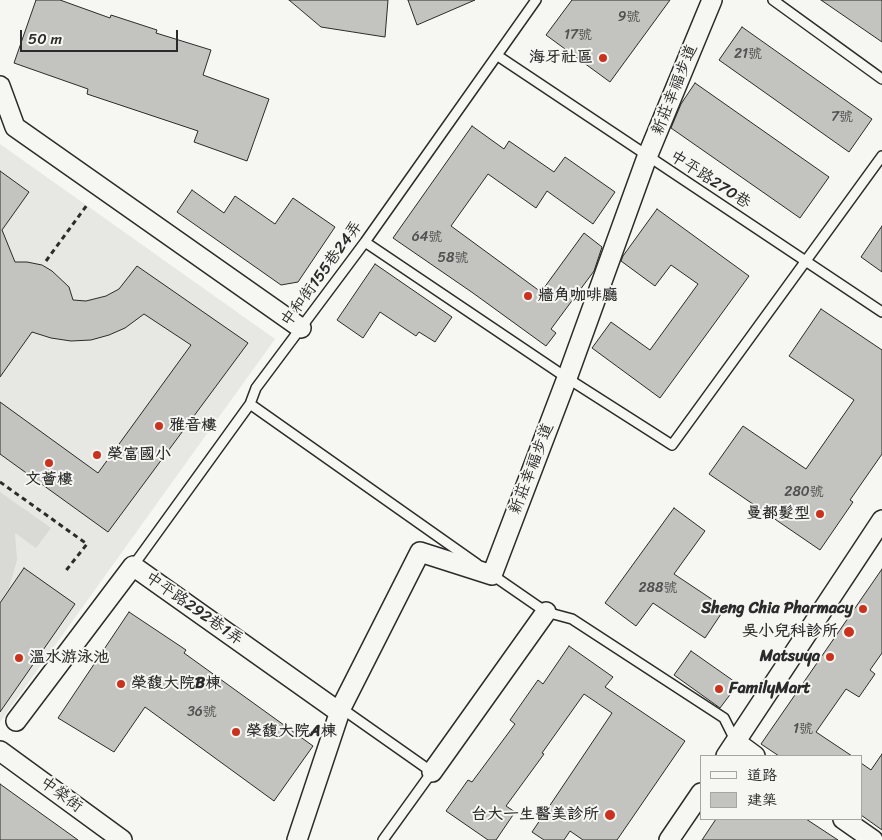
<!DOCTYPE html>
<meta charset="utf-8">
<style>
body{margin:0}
#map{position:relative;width:882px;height:840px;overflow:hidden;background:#f6f6f2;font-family:Sriracha,"LXGW WenKai TC",sans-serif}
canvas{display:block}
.legend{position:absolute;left:700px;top:755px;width:162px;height:65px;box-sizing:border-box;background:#f6f6f2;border:1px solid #a5a5a2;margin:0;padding:6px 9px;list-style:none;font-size:15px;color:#2b2b2b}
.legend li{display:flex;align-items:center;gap:10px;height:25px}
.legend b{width:25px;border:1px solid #a5a5a2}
.scale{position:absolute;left:20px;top:30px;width:158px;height:22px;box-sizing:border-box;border:2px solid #2b2b2b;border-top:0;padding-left:6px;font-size:15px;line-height:18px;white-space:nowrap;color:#2b2b2b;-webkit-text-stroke:4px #f6f6f2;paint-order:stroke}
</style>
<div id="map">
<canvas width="882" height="840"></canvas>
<ul class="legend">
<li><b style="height:6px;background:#f6f6f2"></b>道路</li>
<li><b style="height:14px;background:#c3c3c0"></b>建築</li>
</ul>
<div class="scale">50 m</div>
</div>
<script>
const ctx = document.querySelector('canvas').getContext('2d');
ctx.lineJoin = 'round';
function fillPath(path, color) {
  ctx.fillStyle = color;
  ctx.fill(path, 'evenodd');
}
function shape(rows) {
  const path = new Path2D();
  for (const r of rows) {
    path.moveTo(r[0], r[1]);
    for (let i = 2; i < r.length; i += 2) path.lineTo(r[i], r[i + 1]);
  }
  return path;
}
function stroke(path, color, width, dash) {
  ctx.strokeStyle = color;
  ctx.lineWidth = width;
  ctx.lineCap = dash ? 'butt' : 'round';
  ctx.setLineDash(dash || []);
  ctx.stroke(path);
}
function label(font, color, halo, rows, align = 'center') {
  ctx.font = font + ' Sriracha,"LXGW WenKai TC",sans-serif';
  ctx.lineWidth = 4;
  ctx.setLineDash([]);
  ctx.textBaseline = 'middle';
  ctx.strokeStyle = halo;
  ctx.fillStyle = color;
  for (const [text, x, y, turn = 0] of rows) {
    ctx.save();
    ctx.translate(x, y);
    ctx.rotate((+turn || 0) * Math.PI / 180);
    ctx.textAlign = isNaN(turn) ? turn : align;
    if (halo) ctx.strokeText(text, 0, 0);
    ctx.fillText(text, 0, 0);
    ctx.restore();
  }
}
fillPath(shape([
 [0,144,275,339,0,722]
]), '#e7e7e3');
fillPath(shape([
 [0,492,51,528,36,548,15,533,17,560,9,588,0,601]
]), '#d9d9d5');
const building = shape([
 [36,0,60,0,110,18,111,15,157,30,156,33,211,50,203,75,269,99,247,161,194,142,198,131,87,94,88,89,14,63,36,0],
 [289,0,388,0,385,37,321,27,289,0],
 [408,0,475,0,417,25,408,0],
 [572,0,670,0,610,82,546,35,572,0],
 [821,0,882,0,882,42,821,0],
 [742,27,872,119,849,152,719,60,742,27],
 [695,83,829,177,800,218,671,128,681,104,695,83],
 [472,126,504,149,509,141,554,172,565,157,615,192,593,224,547,191,536,208,488,174,451,226,541,292,584,233,602,247,594,271,551,329,556,333,546,346,473,293,393,238,472,126],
 [0,171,29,192,2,230,15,262,27,262,42,265,52,271,69,287,73,300,86,301,106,296,119,289,137,266,248,343,108,532,0,454,0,402,98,473,191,345,144,314,125,328,109,335,91,340,71,341,51,338,32,332,0,377,0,171],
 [192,190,224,213,235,196,275,224,293,198,335,227,298,282,281,285,177,212,192,190],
 [657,209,749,276,660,398,592,348,611,322,650,350,698,284,671,265,655,286,621,261,623,256,657,209],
 [882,226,882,272,861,257,882,226],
 [375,264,452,317,435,342,419,332,416,336,380,312,363,338,337,320,375,264],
 [821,309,882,350,882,454,850,500,853,502,820,550,709,474,743,426,806,469,854,400,789,356,821,309],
 [674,508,705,531,674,574,725,608,705,638,653,603,636,626,605,603,674,508],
 [24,568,75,604,0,712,0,603,24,568],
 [882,569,882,653,870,670,875,674,859,697,846,689,816,732,852,756,779,756,761,744,882,569],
 [129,612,186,650,184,653,313,746,274,801,145,707,114,752,58,718,129,612],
 [569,646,613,677,605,687,685,741,617,840,583,840,570,831,564,840,544,840,532,832,612,713,584,694,542,753,544,754,506,806,515,812,496,840,488,840,446,811,468,780,472,782,515,724,510,720,538,680,543,684,569,646],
 [691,651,738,684,720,708,674,675,691,651],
 [882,754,882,830,861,815,861,763,871,770,882,754],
 [0,784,32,807,78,840,0,840,0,784],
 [716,819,806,819,838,840,702,840,716,819]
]);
fillPath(building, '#c3c3c0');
stroke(building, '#2b2b2b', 1);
const lane = shape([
 [773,0,882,79],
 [498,56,882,312],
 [365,242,567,378,672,445,882,156],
 [250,404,477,564],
 [133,566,250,404,256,388,365,242,536,0],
 [491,574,546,612,572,619,724,718,736,742],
 [341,708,432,772,383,840]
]);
const street = shape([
 [0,86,15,127,301,328],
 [16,721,133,566,339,712],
 [736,742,755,756],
 [0,751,122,840],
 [726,756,882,520],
 [432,772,546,612],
 [843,819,873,840],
 [297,840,341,708,420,552,492,575,567,378,647,157,712,0],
 [669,840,701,793]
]);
stroke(lane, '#2b2b2b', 12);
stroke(street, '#2b2b2b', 22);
stroke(shape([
 [46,261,87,205],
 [0,482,87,544,64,573]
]), '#2b2b2b', 3, [5, 4]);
stroke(lane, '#f6f6f2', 9);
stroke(street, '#f6f6f2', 19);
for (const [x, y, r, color] of [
 [603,58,5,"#c8321e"],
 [528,296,5,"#c8321e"],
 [159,426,5,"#c8321e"],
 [97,455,5,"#c8321e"],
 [49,463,5,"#c8321e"],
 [820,514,5,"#c8321e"],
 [863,609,5,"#c8321e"],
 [849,632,6,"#c8321e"],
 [830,657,5,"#c8321e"],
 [19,658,5,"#c8321e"],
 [121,684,5,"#c8321e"],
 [719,689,5,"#c8321e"],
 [236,732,5,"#c8321e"],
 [610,815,6,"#c8321e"]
]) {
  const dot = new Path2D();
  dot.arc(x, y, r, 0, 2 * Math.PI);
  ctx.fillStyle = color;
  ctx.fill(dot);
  stroke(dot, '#f6f6f2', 2);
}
label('14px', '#515150', null, [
 ["9號",629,17],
 ["17號",578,35],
 ["21號",748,54],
 ["7號",842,117],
 ["64號",427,237],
 ["58號",453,258],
 ["280號",804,492],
 ["288號",658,588],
 ["36號",202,712],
 ["1號",803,729]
]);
label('bold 16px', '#2b2b2b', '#f6f6f2', [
 ["海牙社區",593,58,"right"],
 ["牆角咖啡廳",538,296],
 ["雅音樓",169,426],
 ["榮富國小",107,455],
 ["文薈樓",49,480,"center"],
 ["曼都髮型",810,514,"right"],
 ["Sheng Chia Pharmacy",853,609,"right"],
 ["吳小兒科診所",838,632,"right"],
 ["Matsuya",820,657,"right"],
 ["溫水游泳池",29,658],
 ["榮馥大院B棟",131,684],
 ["FamilyMart",729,689],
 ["榮馥大院A棟",246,732],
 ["台大一生醫美診所",599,815,"right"]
], 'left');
label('16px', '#2b2b2b', '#f6f6f2', [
 ["新莊幸福步道",675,90,-68],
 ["中平路270巷",710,180,33],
 ["中和街155巷24弄",322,274,-54],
 ["新莊幸福步道",532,469,-69],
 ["中平路292巷1弄",194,609,35],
 ["中榮街",61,795,36]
]);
</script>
